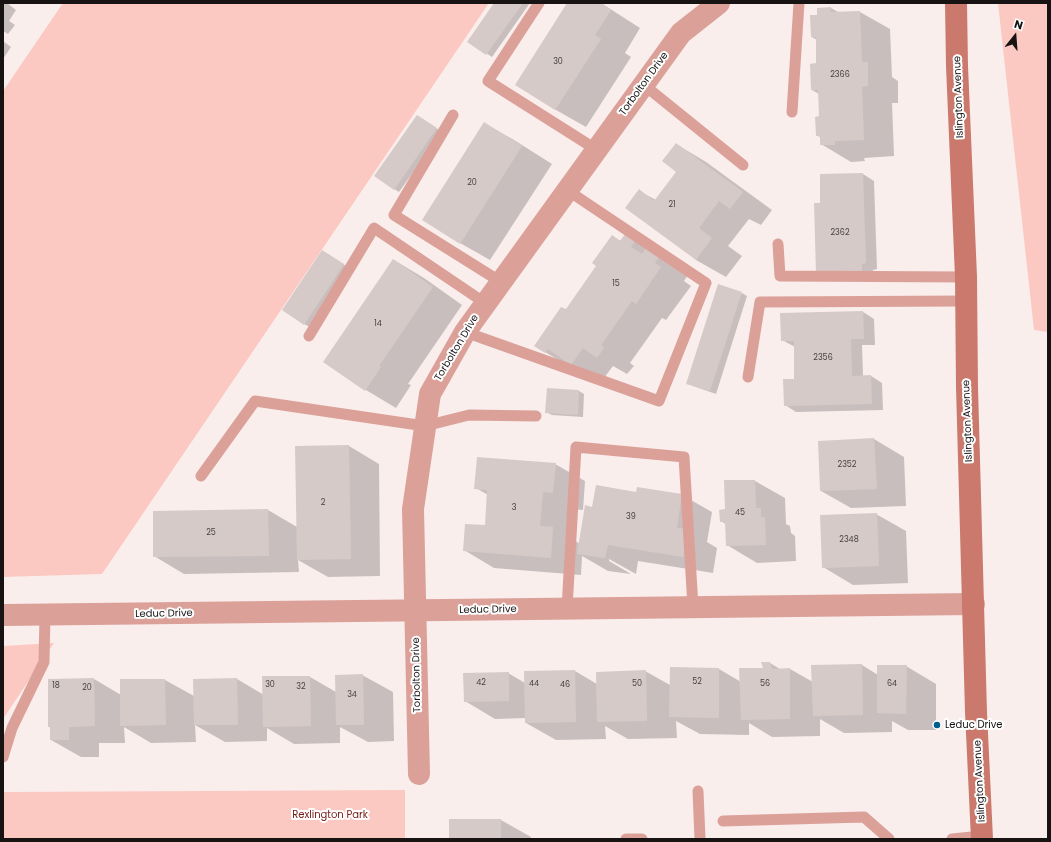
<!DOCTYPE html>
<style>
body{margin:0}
#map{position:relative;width:1051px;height:842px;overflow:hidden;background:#faeeed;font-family:Poppins,sans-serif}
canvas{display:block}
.frame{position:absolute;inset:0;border:4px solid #171313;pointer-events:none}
.north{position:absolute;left:995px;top:16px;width:40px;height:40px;-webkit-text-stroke:3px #fff;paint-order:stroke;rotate:17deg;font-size:11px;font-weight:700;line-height:16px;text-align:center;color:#171313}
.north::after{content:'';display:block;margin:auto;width:14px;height:18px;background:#171313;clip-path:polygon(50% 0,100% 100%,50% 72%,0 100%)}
</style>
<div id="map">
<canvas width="1051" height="842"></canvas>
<div class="frame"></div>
<div class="north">N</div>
</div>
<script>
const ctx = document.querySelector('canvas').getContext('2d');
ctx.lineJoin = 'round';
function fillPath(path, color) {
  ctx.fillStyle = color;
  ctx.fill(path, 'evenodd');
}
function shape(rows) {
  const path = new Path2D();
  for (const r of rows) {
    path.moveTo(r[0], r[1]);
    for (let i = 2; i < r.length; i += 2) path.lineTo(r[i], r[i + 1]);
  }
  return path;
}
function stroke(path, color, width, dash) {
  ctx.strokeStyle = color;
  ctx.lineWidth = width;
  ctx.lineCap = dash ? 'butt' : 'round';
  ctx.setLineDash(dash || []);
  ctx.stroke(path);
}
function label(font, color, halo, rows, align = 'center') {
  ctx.font = font + ' Poppins,sans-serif';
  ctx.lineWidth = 4;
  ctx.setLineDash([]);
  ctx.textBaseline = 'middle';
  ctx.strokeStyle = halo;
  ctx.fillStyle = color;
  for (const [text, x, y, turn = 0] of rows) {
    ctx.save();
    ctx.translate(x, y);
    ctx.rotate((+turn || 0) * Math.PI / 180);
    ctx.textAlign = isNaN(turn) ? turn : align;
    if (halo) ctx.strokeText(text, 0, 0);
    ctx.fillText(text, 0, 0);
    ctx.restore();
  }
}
fillPath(shape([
 [63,3,489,3,102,574,3,577,3,91],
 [998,3,1048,3,1048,332,1034,330],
 [54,643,3,719,3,646],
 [405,790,405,839,3,839,3,792]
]), '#fbc9c1');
fillPath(shape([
 [3,3,7,3,16,10,9,21,15,25,8,34,3,31],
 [495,3,530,3,492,57,468,41],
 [568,3,601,3,640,28,625,53,631,57,586,127,556,110,516,84],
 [831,8,838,12,860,12,890,29,892,77,898,81,898,103,892,103,894,156,864,158,865,161,851,162,821,144,821,138,817,135,820,117,819,94,812,90,817,64,817,40,812,37,818,16],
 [3,41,11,47,3,59],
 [423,119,442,132,399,192,394,189],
 [484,123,514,140,552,164,490,260,460,243],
 [676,144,706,162,772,210,761,225,749,219,728,246,742,256,726,277,696,260,639,191,656,200,677,171],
 [863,174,874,181,877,269,873,270,873,279,829,280],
 [626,235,688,275,684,281,691,286,666,320,662,318,630,363,634,366,627,374,613,366,601,382,575,370,545,352,566,311,598,266,612,236,621,241],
 [328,254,349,268,310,327,304,324],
 [394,260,424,278,462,305,408,384,411,385,396,408,366,390,324,362],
 [742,293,747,296,716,394,693,386,688,383],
 [863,312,874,319,875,345,862,345,863,376,871,376,882,383,883,410,796,412,785,405,795,380,795,347,782,340,782,314],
 [548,389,579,391,584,394,583,417,552,415,546,412],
 [874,439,904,457,906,506,851,508,821,491],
 [349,446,379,464,380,576,328,577,298,560,299,572,184,574,154,556,268,510,297,527],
 [555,464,585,481,583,510,573,509,571,538,580,544,593,508,637,493,682,495,712,512,707,542,717,548,713,573,638,561,636,574,609,559,609,561,631,574,608,571,582,556,581,575,494,568,464,550,486,526,488,495,476,488],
 [725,481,755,481,785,498,786,524,790,526,791,533,795,536,796,561,757,563,727,545,727,525,721,521,726,510],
 [876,514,906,531,908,583,853,585,823,567],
 [770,663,780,669,790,669,813,682,862,665,878,675,906,666,936,684,936,730,908,730,892,721,892,732,844,733,820,719,820,736,772,737,749,723,749,735,700,734,676,721,677,738,628,739,605,726,606,739,556,740,526,723,526,718,495,719,465,701,508,673,525,683,575,671,597,684,645,671,670,685,670,669,719,669,741,682,765,669],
 [362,675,393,692,394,741,368,742,340,727,340,743,294,744,267,728,267,741,225,742,195,725,196,742,151,743,124,727,125,743,99,743,99,757,81,757,51,740,51,728,49,727,49,680,94,679,121,695,121,680,165,680,194,696,237,679,264,695,310,677,336,692],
 [450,820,501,820,531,837,531,839,450,839]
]), '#0003');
fillPath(shape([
 [494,3,523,3,486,55,467,42],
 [567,3,601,3,611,10,595,35,601,39,555,110,515,85],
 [831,7,831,12,860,11,862,62,868,62,868,86,862,87,864,140,835,141,835,145,820,145,820,136,816,136,815,117,819,116,818,90,811,90,810,64,816,63,816,37,811,37,810,15,817,15,817,8],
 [417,115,437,128,394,190,374,176],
 [484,122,522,146,460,244,422,220],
 [676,143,743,192,730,209,719,201,699,228,712,238,696,260,625,208,639,189,654,201,676,172,662,161],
 [863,173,866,263,862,264,862,273,816,274,814,203,820,203,820,174],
 [625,234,635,241,631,247,642,254,646,248,659,257,655,263,661,267,636,304,632,301,601,345,604,348,597,358,583,348,571,365,548,349,545,353,534,346,561,307,566,309,596,266,592,263,612,235,620,241],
 [322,250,344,264,304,325,282,310],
 [393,259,433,287,379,366,381,367,365,391,323,362],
 [718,284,742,292,710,391,686,384],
 [863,311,864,339,851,339,852,376,871,375,872,404,784,406,783,379,794,379,794,341,781,341,780,313],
 [547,388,579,390,578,415,545,413],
 [874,438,877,489,820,491,818,441],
 [349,445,351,559,297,560,295,446],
 [477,457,556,463,553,493,543,492,540,526,553,527,551,558,463,551,465,524,485,525,487,490,474,489],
 [724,480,755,480,756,508,761,508,761,517,765,517,766,545,726,546,725,522,720,522,719,510,725,509],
 [596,485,636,492,637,487,682,494,677,528,688,529,683,557,608,545,605,558,577,554,585,505,592,507],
 [268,509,269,556,153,557,153,511],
 [877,513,879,566,822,568,820,515],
 [761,662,770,662,772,669,790,668,790,719,741,720,739,668,763,668],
 [862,664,863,715,813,716,811,665],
 [877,665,907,665,906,714,877,713],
 [670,667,719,668,719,718,669,717],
 [575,670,576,722,525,723,524,671],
 [646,670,647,721,597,722,596,672],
 [509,672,509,701,464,702,463,673],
 [363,674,364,725,336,725,335,675],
 [262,676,310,676,311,726,263,727],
 [94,678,95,726,69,727,69,740,50,740,50,727,48,727,48,679],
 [237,678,238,725,194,725,193,679],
 [120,679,165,679,166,725,120,726],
 [449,819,501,819,501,839,449,839]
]), '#d6cac8');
stroke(shape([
 [539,3,488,81,597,150],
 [644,85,743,165],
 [792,112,799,3],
 [453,115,394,215,501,282],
 [778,244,780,276,966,277],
 [465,332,659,401,706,283,567,190],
 [309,336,374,228,485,303],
 [748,377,760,302,966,301],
 [201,476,255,401,425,426,469,415,536,416],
 [567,609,576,447,684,457,693,607],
 [3,757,12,728,44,662,45,615],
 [698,791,700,839],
 [723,821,864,817,889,839],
 [626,839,642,839],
 [952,839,982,836]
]), '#dba199', 11);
stroke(shape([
 [3,615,974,604],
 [419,774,413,509,430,394,465,332,681,33,719,3]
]), '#dba199', 22);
stroke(shape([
 [956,3,957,66,966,277,967,387,976,712,982,839]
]), '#cc796d', 22);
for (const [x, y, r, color] of [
 [937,725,4,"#005f8f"]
]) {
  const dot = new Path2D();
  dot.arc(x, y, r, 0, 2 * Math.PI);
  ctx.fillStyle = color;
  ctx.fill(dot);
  stroke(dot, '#fff', 1.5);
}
label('8px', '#474140', null, [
 ["30",558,62],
 ["2366",840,75],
 ["20",472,183],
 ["21",672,205],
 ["2362",840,233],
 ["15",616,284],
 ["14",378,324],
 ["2356",823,358],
 ["2352",847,465],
 ["2",323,503],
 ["3",514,508],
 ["45",740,513],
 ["39",631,517],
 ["25",211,533],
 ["2348",849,540],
 ["52",697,682],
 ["42",481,683],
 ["44",534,684],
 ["50",637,684],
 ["56",765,684],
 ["64",892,684],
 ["30",270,685],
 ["46",565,685],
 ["18",56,686],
 ["32",301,687],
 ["20",87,688],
 ["34",352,695]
]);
label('10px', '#171313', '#fff', [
 ["Torbolton Drive",644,84,-54],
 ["Islington Avenue",959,97,-92],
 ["Torbolton Drive",457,348,-59],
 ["Islington Avenue",968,421,-92],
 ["Leduc Drive",488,610,-1],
 ["Leduc Drive",164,614,-1],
 ["Torbolton Drive",417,675,-91],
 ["Islington Avenue",980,781,-93]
]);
label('10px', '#171313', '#fff', [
 ["Leduc Drive",945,725]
], 'left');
label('10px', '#741812', '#fff', [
 ["Rexlington Park",330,815]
]);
</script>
